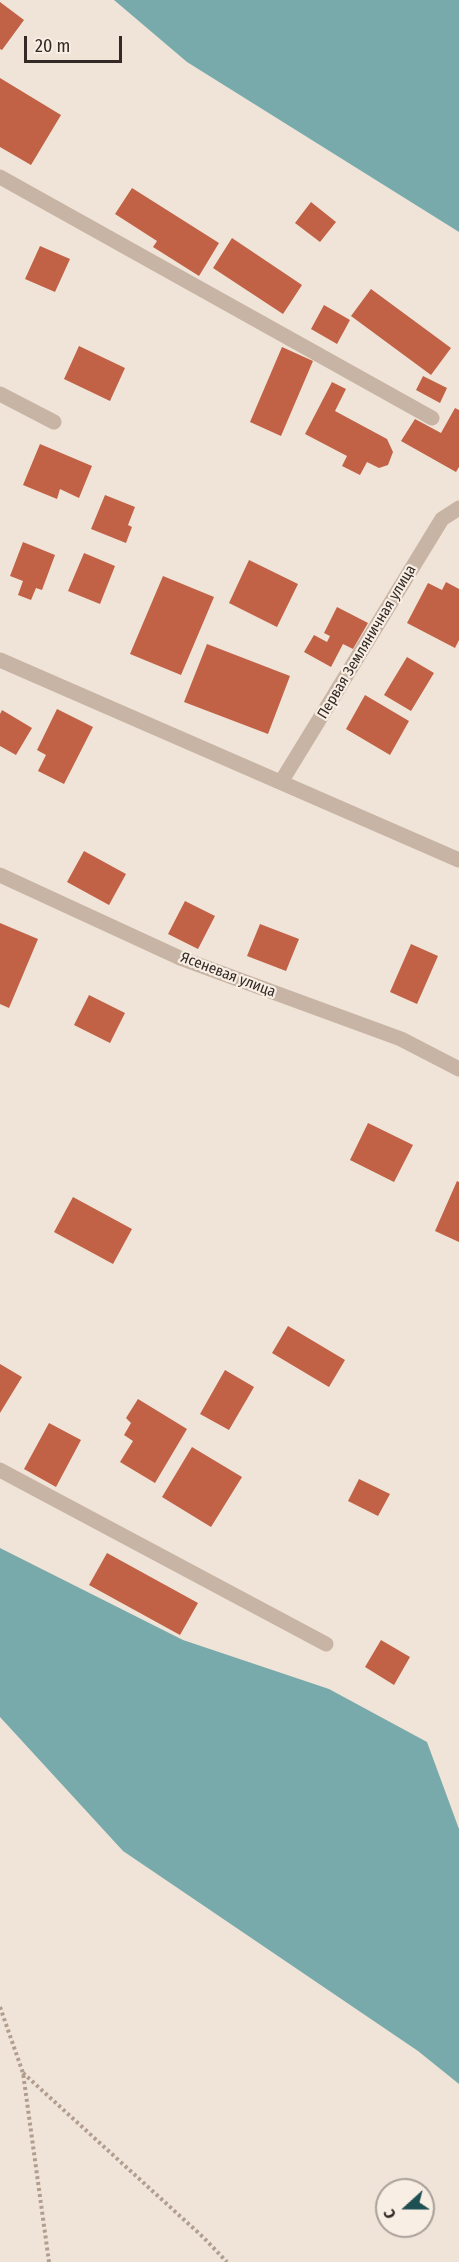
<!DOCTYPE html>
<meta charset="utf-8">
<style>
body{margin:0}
#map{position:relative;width:459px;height:2262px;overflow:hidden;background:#f0e4d8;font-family:"Fira Sans Condensed",sans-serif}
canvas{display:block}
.north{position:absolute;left:375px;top:2178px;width:60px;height:60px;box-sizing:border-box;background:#f8eee4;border:2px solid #a9a098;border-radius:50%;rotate:249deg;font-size:16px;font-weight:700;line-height:24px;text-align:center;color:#332a26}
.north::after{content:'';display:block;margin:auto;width:21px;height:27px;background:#1e4f52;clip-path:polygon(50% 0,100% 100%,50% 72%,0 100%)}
.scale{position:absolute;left:24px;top:36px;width:98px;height:27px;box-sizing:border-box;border:3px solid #332a26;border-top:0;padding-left:8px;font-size:18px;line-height:21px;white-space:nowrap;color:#332a26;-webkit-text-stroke:4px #f8eee4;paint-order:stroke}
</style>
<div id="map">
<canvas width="459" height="2262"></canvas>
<div class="north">С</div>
<div class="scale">20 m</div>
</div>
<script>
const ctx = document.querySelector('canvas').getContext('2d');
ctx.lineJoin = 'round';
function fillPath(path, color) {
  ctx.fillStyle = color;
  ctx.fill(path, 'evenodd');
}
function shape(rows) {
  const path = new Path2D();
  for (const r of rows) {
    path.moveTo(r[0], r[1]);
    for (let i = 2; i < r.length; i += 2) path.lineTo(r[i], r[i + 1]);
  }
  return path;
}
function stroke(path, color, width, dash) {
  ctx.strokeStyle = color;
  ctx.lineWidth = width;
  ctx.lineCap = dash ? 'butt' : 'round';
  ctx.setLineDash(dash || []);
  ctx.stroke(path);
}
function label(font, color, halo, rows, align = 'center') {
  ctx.font = font + ' "Fira Sans Condensed",sans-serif';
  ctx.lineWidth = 4.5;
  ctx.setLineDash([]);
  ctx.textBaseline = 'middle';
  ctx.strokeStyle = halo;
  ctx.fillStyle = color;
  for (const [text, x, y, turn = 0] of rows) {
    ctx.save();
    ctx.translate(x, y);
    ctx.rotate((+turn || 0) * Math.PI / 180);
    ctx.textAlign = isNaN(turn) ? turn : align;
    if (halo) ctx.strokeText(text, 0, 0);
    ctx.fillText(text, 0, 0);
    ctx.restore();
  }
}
fillPath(shape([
 [114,0,459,0,459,232,187,62],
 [0,1548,183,1640,329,1689,427,1742,459,1829,459,2084,418,2051,123,1851,0,1717]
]), '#78aaab');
fillPath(shape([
 [0,2,24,20,2,50,0,49],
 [0,78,61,115,31,165,0,147],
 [132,188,219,243,199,276,153,247,157,241,115,214],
 [311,202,336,222,320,242,295,223],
 [232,238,302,285,283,314,213,268],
 [40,246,70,259,55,292,25,279],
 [371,289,451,348,431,375,351,316],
 [324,305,350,320,337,344,311,329],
 [79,346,125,368,110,401,64,379],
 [282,347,313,361,281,436,250,422],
 [423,376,447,388,440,403,416,390],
 [332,382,346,389,335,411,387,439,393,452,388,465,379,468,367,462,360,475,342,466,347,456,305,434],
 [455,408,459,410,459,467,456,472,401,441,415,419,441,433],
 [40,444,92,466,79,498,60,489,57,499,23,485],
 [105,495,135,507,128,525,132,527,126,543,91,529],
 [23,542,55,555,42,590,36,588,31,600,18,595,23,581,10,576],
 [84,553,115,566,100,604,68,591],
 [249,560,298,584,277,627,229,603],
 [163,576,214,597,181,675,130,654],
 [446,582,459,589,459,640,455,648,407,623,428,583,442,590],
 [337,607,368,623,353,649,343,644,331,667,304,652,314,635,327,642,330,636,324,633],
 [207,644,290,676,268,734,184,702],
 [407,657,434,673,411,711,384,695],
 [365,695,409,721,390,755,346,729],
 [57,709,93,727,64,784,38,771,46,755,37,750],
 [2,710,32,728,16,755,0,746,0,714],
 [84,851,126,874,109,905,67,882],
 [185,901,215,916,198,949,168,934],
 [0,923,38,939,9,1008,0,1004],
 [260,924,299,939,286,971,247,956],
 [411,944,438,956,417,1004,390,992],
 [89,995,125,1013,110,1043,74,1025],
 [368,1123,413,1145,394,1182,350,1160],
 [457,1181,459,1182,459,1242,435,1231],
 [73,1197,132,1229,113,1264,54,1232],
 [288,1326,345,1360,329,1387,272,1353],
 [0,1364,22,1377,0,1413],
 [225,1370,254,1387,229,1430,200,1414],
 [138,1399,187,1429,155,1483,120,1462,133,1441,124,1435,131,1423,126,1418],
 [49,1423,81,1440,56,1487,24,1469],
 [192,1447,242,1477,211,1527,162,1497],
 [359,1479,390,1494,378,1516,348,1501],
 [107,1553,198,1603,180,1635,89,1585],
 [381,1640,410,1657,394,1685,365,1667]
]), '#c16145');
stroke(shape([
 [0,2007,23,2073,49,2262],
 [23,2073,203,2237,227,2262]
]), '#b29e8f', 4, [3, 3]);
stroke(shape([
 [0,177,432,418],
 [0,394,54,422],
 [0,660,459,860],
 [281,782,442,519,459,508],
 [0,875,180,958,401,1039,459,1069],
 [0,1470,326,1644]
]), '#c7b4a5', 15);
label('15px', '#332a26', '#f8eee4', [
 ["Первая Земляничная улица",367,642,-59],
 ["Ясеневая улица",228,975,21]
]);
</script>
